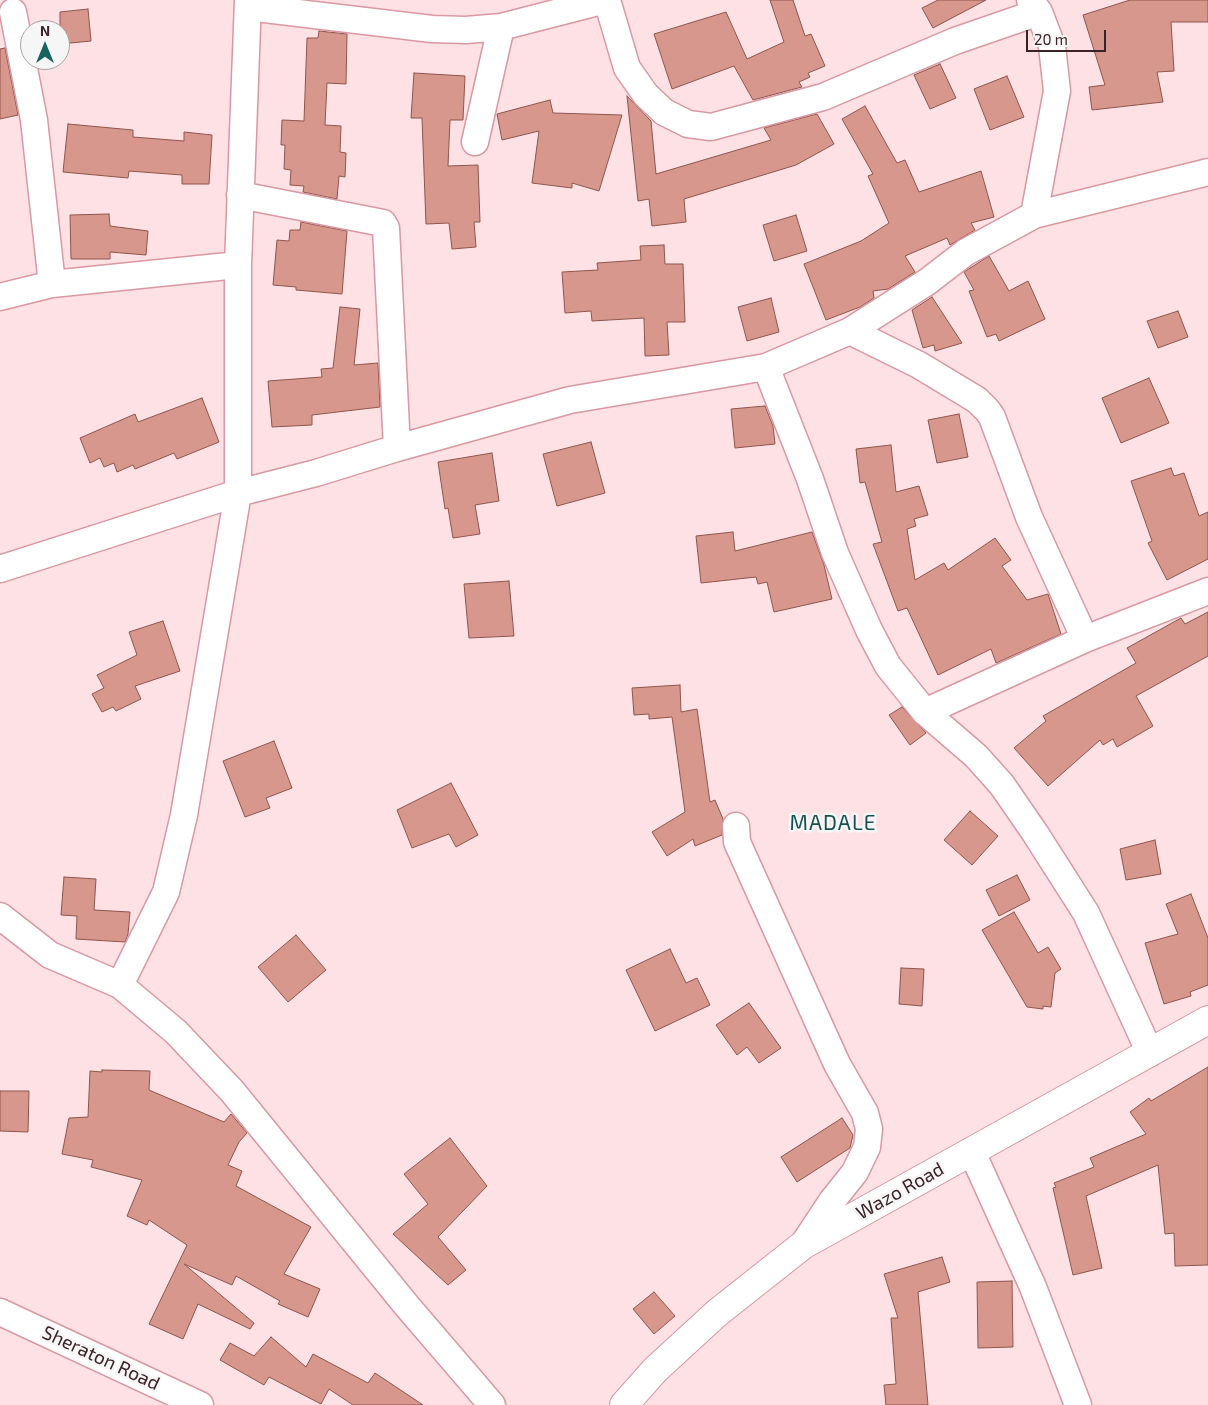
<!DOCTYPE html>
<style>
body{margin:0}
#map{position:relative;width:1208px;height:1405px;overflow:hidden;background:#fee1e5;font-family:"Exo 2",sans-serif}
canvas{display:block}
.north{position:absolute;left:20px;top:20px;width:50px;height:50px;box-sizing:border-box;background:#f6f6f6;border:1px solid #aba1a3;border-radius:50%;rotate:0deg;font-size:14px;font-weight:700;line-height:20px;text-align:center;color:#3b2226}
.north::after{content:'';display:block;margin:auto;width:18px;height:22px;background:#166460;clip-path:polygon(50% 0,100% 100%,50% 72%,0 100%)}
.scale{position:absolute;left:1026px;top:30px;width:80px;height:22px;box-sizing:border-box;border:2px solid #3b2226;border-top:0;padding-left:6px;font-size:15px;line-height:18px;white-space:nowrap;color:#3b2226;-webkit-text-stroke:4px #f6f6f6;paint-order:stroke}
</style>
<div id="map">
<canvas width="1208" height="1405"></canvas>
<div class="north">N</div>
<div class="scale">20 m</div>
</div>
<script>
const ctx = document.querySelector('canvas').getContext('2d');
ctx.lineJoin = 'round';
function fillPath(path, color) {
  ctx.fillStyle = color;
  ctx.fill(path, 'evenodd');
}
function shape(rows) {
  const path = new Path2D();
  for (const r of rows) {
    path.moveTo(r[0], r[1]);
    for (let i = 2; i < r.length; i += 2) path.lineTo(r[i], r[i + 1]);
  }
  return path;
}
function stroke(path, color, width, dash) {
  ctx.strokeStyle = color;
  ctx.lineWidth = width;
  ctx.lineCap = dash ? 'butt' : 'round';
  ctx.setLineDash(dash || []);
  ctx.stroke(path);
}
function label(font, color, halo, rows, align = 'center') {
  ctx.font = font + ' "Exo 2",sans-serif';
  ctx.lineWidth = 5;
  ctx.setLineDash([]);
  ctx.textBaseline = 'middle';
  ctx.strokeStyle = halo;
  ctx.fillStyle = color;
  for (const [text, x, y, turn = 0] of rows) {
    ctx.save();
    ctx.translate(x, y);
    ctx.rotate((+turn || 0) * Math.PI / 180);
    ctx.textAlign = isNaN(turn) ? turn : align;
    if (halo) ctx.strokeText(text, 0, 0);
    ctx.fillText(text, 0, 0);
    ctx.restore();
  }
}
const building = shape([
 [770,0,793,0,805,36,811,34,825,66,808,73,810,77,799,82,802,87,753,100,734,66,672,89,654,34,726,12,747,59,784,42,770,0],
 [938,0,986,0,933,28,922,8,938,0],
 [1130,0,1208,0,1208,22,1171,22,1174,71,1157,72,1163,102,1092,110,1089,87,1105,85,1083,15,1130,0],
 [88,9,91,41,60,44,60,12,88,9],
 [319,31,347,34,346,84,327,83,325,125,341,126,340,152,346,153,345,177,339,176,337,199,303,192,304,186,290,185,291,170,284,169,285,145,281,145,282,120,304,121,307,38,318,38,319,31],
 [5,48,18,115,0,119,0,49,5,48],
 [940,64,956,98,930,109,914,75,940,64],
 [414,73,465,76,463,120,450,120,448,166,478,165,480,222,474,222,476,247,452,249,449,223,426,224,422,118,411,118,414,73],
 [1007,76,1024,117,990,130,974,89,1007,76],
 [627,96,651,121,656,174,771,140,764,128,817,114,834,144,796,165,684,199,686,222,652,226,649,199,638,201,627,96],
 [550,100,553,113,622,115,599,191,572,183,572,188,532,183,539,131,502,140,497,114,550,100],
 [865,106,897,163,905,160,919,192,981,171,994,217,971,223,975,230,950,245,947,238,905,256,915,272,888,289,873,291,874,298,860,307,826,320,804,264,861,241,889,223,868,176,873,174,842,119,865,106],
 [68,124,133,130,133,137,184,141,184,132,212,135,209,184,182,184,182,175,129,171,128,178,63,172,68,124],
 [109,214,110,226,148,231,146,255,110,252,110,259,71,259,70,215,109,214],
 [796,215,807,251,774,261,763,225,796,215],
 [301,222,347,231,342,294,296,290,296,287,273,285,277,240,289,241,290,230,300,230,301,222],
 [664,245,665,264,683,264,685,322,667,322,669,355,645,356,644,318,592,321,591,311,565,313,562,272,598,270,597,263,641,260,640,246,664,245],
 [989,256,1009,291,1028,281,1045,319,999,341,996,334,987,337,969,291,974,290,964,272,989,256],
 [932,297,962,343,935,351,934,345,923,348,912,310,932,297],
 [771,298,779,332,747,341,738,307,771,298],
 [340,307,360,309,354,365,378,363,380,407,312,415,312,425,272,427,268,381,322,377,321,369,333,368,340,307],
 [1178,311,1188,337,1158,348,1147,321,1178,311],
 [1149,378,1169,423,1121,443,1102,398,1149,378],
 [202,398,219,442,177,459,174,453,135,469,133,465,117,472,114,463,104,467,100,458,90,463,80,438,135,414,138,422,202,398],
 [765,406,773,426,775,444,735,448,731,409,765,406],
 [959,414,968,457,937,463,928,420,959,414],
 [591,442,605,493,557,506,543,454,591,442],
 [891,445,896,492,919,486,928,515,914,519,916,526,907,529,915,580,944,563,948,570,995,538,1011,560,1002,566,1027,600,1048,594,1061,634,996,663,991,649,938,675,907,608,898,611,873,544,882,542,865,482,860,483,856,449,891,445],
 [492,453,499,501,475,505,480,534,453,538,448,508,445,509,438,462,492,453],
 [1171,468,1174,476,1184,473,1199,516,1208,512,1208,559,1167,580,1148,543,1152,541,1131,481,1171,468],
 [733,532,735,551,812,532,824,565,832,599,774,612,767,582,758,584,756,577,701,583,696,536,733,532],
 [509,581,514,636,469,638,464,584,509,581],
 [1208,612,1208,656,1136,696,1153,726,1117,747,1113,739,1103,745,1100,740,1048,786,1014,748,1046,721,1043,716,1136,663,1127,648,1181,618,1185,624,1208,612],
 [163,621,180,671,135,686,141,699,116,711,113,707,102,712,92,694,104,688,97,675,137,655,129,632,163,621],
 [680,685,681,712,697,709,710,802,715,800,723,819,722,835,695,846,693,839,667,856,652,832,685,812,672,717,649,719,649,714,634,715,632,688,680,685],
 [902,707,926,733,910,745,889,715,902,707],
 [274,741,292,788,266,798,270,808,245,817,223,761,274,741],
 [451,783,478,835,456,847,449,834,412,848,397,810,451,783],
 [970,811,998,836,972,865,944,840,970,811],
 [1155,840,1161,874,1126,880,1120,849,1155,840],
 [1017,875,1030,900,999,916,986,890,1017,875],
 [64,877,96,879,94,910,130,912,128,934,125,942,76,939,77,916,61,915,64,877],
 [1191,894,1208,938,1208,985,1190,992,1191,996,1164,1004,1145,943,1178,934,1166,904,1191,894],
 [1014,912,1038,953,1048,947,1061,969,1055,973,1051,1007,1043,1006,1043,1009,1027,1007,982,930,1014,912],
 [296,935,326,970,288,1002,258,967,296,935],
 [670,949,686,983,697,978,710,1005,655,1031,626,970,670,949],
 [901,968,924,969,922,1006,899,1004,901,968],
 [749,1003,781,1048,759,1063,747,1047,737,1055,716,1025,749,1003],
 [1208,1067,1208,1265,1175,1266,1174,1233,1165,1234,1158,1165,1086,1196,1102,1268,1073,1275,1053,1188,1056,1187,1054,1183,1094,1167,1090,1158,1146,1134,1130,1112,1149,1098,1151,1101,1208,1067],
 [102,1070,150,1071,149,1090,224,1122,231,1114,247,1133,239,1142,228,1165,242,1171,236,1186,311,1227,284,1274,320,1289,308,1317,278,1304,280,1301,236,1276,232,1285,184,1264,254,1323,250,1329,198,1304,183,1339,149,1324,187,1245,149,1220,147,1225,127,1216,142,1180,91,1167,93,1160,62,1154,69,1118,88,1117,90,1071,102,1072,102,1070],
 [0,1091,29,1091,28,1132,0,1131,0,1091],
 [842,1118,853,1135,850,1148,797,1182,781,1157,842,1118],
 [450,1138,487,1186,438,1237,466,1270,448,1285,393,1234,428,1204,404,1174,450,1138],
 [942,1257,950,1282,918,1292,928,1405,886,1405,884,1385,896,1384,891,1318,898,1318,884,1274,942,1257],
 [1012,1281,1013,1347,978,1348,977,1282,1012,1281],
 [654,1292,675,1316,654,1334,633,1309,654,1292],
 [271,1337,306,1367,313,1354,368,1383,375,1373,423,1405,353,1405,329,1389,321,1404,269,1377,264,1385,220,1360,230,1343,254,1356,271,1337]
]);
fillPath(building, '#d7978d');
stroke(building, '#8f554c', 1);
const minor = shape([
 [607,0,627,68,646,95,664,112,688,124,711,127,823,97,955,41,1039,12],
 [1030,0,1039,12,1052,46,1057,91,1034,215],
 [248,7,432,29,466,30,501,27,606,0],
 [13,12,34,120,52,284],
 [475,142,501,27],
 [240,195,383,223,386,228,397,448],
 [0,297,52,284,238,265],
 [850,331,919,365,977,400,987,410,992,417,1029,517,1085,639],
 [766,367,810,479,835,553,869,630,888,666,925,712,976,756,1002,785,1035,833,1086,913,1150,1053],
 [0,569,238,493,316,473,397,448,570,400,766,367,850,331,927,282,966,252,1034,215,1208,172],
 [925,712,1085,639,1208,591],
 [736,826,737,842,837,1064,865,1113,869,1129,867,1147,855,1172,832,1201,803,1245],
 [0,916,50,955,120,985,176,1032,232,1091,407,1306,492,1405],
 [120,985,166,892,184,815,238,493,238,265,248,0],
 [972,1152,1033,1287,1078,1405],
 [0,1312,200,1405]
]);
const secondary = shape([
 [624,1405,655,1370,717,1313,803,1245,1208,1020]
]);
stroke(minor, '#d998a2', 29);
stroke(secondary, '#d998a2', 30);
stroke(minor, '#fff', 26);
stroke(secondary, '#fff', 28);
label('19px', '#3b2226', '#f6f6f6', [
 ["Wazo Road",900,1191,-29],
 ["Sheraton Road",101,1358,25]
]);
ctx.letterSpacing = '1px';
label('21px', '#16524f', '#f6f6f6', [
 ["MADALE",833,823]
]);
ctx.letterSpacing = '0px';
</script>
